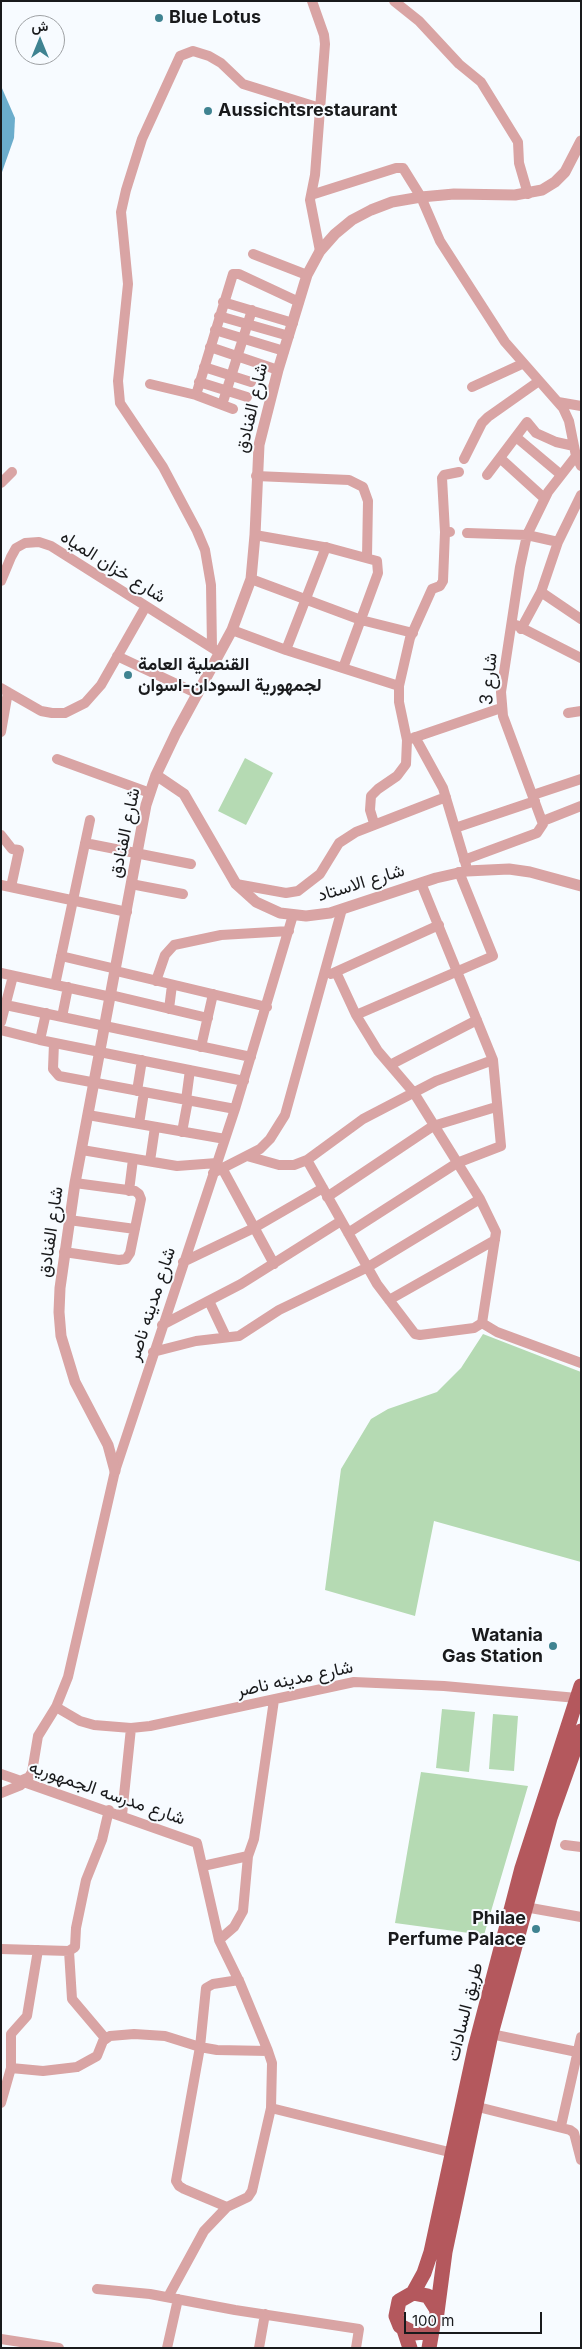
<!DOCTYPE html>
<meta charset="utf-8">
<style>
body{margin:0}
#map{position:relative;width:582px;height:2349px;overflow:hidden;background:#f7fbff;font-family:Inter,Vazirmatn,sans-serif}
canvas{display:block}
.frame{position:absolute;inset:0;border:2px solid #191a1c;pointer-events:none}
.north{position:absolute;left:15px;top:15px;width:50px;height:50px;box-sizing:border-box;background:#f7fbff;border:1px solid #9ea1a4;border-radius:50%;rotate:0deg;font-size:14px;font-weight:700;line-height:20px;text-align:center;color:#191a1c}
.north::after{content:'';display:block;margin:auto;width:18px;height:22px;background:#3f8391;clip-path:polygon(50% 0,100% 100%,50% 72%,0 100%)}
.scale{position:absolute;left:404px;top:2312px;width:138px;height:22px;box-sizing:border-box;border:2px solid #191a1c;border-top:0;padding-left:6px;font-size:15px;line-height:18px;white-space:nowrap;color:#191a1c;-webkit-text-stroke:4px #f7fbff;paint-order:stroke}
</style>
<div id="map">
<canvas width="582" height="2349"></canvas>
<div class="frame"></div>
<div class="north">ش</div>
<div class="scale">100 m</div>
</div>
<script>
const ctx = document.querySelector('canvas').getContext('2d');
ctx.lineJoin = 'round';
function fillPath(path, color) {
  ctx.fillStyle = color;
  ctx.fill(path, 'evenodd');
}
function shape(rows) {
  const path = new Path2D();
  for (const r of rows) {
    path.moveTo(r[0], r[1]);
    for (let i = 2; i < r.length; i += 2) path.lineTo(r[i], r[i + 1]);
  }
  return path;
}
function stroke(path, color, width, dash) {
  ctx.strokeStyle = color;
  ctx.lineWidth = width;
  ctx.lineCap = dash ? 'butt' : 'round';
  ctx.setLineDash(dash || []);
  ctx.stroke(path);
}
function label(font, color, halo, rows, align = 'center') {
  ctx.font = font + ' Inter,Vazirmatn,sans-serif';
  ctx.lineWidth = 4;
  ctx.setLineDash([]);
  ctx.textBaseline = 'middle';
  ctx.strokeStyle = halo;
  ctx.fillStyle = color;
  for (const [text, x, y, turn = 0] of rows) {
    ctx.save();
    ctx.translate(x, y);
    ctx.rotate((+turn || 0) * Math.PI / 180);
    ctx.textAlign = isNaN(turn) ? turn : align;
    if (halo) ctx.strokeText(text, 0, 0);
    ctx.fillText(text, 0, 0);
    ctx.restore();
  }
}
fillPath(shape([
 [245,758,273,773,246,825,218,811],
 [483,1334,581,1372,581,1562,434,1521,415,1616,325,1590,341,1469,371,1419,388,1409,437,1392,461,1368],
 [442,1709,475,1712,469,1772,436,1768],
 [493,1714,518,1716,514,1771,489,1769],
 [421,1772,528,1786,484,1935,395,1923]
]), '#b5dab3');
fillPath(shape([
 [1,86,15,118,14,138,1,175]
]), '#6badcc');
stroke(shape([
 [312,1,324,35,325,44,315,175,310,200,320,251],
 [394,1,419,21,459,64,481,82,518,142,519,163,528,194],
 [311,195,396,168,403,168,421,197,440,241,505,342,563,408,569,421,576,456,581,466],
 [253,254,307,275],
 [223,302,293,323],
 [219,316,289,336],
 [215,330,284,351],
 [210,347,278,370],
 [204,367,251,382],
 [199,382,247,397],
 [150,384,196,395,233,409],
 [472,387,522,364],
 [196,395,233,274,239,274,299,302],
 [558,402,581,406],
 [222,405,252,310],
 [516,437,560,474],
 [500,458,544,498],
 [464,459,482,423,488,417,539,381],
 [487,475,527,422,536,433,556,442,574,446],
 [256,476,349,480,363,487,368,501,367,557],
 [1,483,12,472],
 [445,532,442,478,444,475,459,472],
 [467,533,527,535,558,542],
 [255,535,329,548,377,561,378,573,343,668],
 [251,579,361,620,413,633],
 [1,581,11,557,16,548,25,543,39,542,51,546,217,651],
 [541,592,581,619],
 [516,625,581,658],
 [521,629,541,592,558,542,581,495],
 [232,630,286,650,399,686],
 [212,648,211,585,205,550,197,531,163,467,120,403,118,381,128,284,121,212,126,190,142,139,180,56,193,51,209,56,221,63,243,84,320,108],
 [286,650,326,547],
 [117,656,198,694],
 [1,688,41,711,52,713,65,713,85,703,101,685,146,606],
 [568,713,581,711],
 [1,732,8,692],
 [415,737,443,788,466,865],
 [410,739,501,708],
 [57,759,150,793],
 [533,795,581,779],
 [543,821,581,806],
 [374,823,370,810,371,796,378,789,397,776,406,764,407,740,399,702,399,686,410,638,432,589,440,586,443,581,445,532,450,532],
 [455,828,535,801],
 [1,835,12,849,19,850,11,887],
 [85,843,191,864],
 [464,860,537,833,543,824,503,716,501,692,520,567,527,535,548,492,576,456],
 [131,884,183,894],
 [236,884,286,893,298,891,320,874,339,843,356,832,446,797],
 [1,885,127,912],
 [61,956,116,969],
 [116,971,267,1007],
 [336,972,356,1015,493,956,459,872],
 [1,973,111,997],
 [331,974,439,925],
 [156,981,165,955,174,945,221,935,289,931],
 [55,985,90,820],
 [111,995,208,1018],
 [1,1004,251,1057],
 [169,1009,172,985],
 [356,1015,378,1051,390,1065,477,1020],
 [62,1017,68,987],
 [1,1022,13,976],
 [1,1030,40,1040,244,1081],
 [40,1040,46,1013],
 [54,1043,53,1069,59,1076,235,1109],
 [201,1047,213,994],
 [390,1065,414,1093,480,1199,496,1232,482,1323,497,1332,581,1363],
 [137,1091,142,1060],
 [186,1100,190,1070],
 [88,1115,225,1139],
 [139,1124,144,1092],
 [182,1132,188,1100],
 [82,1150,177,1166,217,1163],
 [247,1156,279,1165,294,1165,307,1160,363,1119,436,1081,493,1060],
 [307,1160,377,1284,415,1334,420,1335,474,1328,482,1323],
 [150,1161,155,1127],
 [222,1168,274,1264],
 [213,1173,260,1149,270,1139,285,1115,342,909],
 [129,1191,133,1159],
 [327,1197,433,1126,496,1107],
 [69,1220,135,1229],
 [348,1233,457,1163,501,1146,493,1060,421,883],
 [64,1252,119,1260,126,1259,130,1253,141,1199,139,1194,135,1191,75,1183],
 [183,1262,254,1228,323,1188],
 [389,1300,495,1240],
 [209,1301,226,1337],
 [162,1325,241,1284,341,1221],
 [153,1352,196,1341,239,1336,279,1310,368,1267,480,1199],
 [56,1707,80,1721,94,1725,131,1728,150,1726,354,1682,444,1686,577,1698],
 [1,1774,197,1843,219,1940,240,1983,268,2051,272,2063,271,2108,252,2191,248,2197,227,2207,204,2231,168,2297],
 [1,1793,21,1785,22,1780,29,1777,32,1772,38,1736,56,1707,68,1677,115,1471,235,1109,293,915],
 [122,1815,131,1728],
 [565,1845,581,1847],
 [203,1866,248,1856],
 [525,1907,581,1917],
 [219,1940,234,1927,243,1911,248,1856,254,1839,274,1700],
 [1,1949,69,1951,75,1947,76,1928,86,1880,102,1840,109,1810],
 [69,1951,72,1999,105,2038],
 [491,2034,577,2052],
 [11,2068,43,2071,77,2067,97,2056,103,2041,110,2036,134,2034,165,2036,200,2047,206,1988,213,1984,239,1980],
 [1,2103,11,2068,11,2034,27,2016,38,1950],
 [474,2106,570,2130,574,2133,581,2160],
 [271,2108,453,2153],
 [561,2126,581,2037],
 [227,2207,184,2189,179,2186,176,2181,200,2047,217,2050,268,2051],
 [97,2289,150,2294,235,2310,359,2329,356,2348],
 [1,2339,59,2348],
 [167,2348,178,2299],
 [259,2348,265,2314]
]), '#d9a4a4', 10);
stroke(shape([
 [156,775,184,794,236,884,256,902,280,913,306,916,330,913,436,878,467,871,509,869,530,872,581,886],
 [115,1471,108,1445,75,1382,61,1336,59,1312,60,1288,75,1183,146,805,156,775,176,733,232,630,251,579,255,535,259,445,278,370,307,275,320,251,335,234,352,220,371,210,392,202,421,197,454,194,515,195,542,190,555,182,565,172,581,141]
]), '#d9a4a4', 11);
stroke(shape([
 [413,2293,424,2273,431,2252,475,2048,522,1868,581,1686],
 [437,2310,428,2296,413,2293,399,2301,396,2316,400,2326,414,2333,425,2332,436,2320,445,2252,491,2034,550,1818,581,1731],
 [404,2330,410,2348],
 [429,2348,433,2325]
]), '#b4585d', 15);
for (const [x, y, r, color] of [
 [159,18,5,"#3f8391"],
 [208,111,5,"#3f8391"],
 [128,675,5,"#3f8391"],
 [553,1646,5,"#3f8391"],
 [536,1929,5,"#3f8391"]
]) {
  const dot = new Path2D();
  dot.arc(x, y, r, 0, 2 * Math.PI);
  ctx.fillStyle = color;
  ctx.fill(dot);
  stroke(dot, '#f7fbff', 2);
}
label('bold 18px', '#191a1c', '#f7fbff', [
 ["Blue Lotus",169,18],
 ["Aussichtsrestaurant",218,111],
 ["القنصلية العامة",138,665],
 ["لجمهورية السودان-اسوان",138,686],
 ["Watania",543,1636,"right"],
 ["Gas Station",543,1657,"right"],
 ["Philae",526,1919,"right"],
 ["Perfume Palace",526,1940,"right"]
], 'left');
label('18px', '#191a1c', '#f7fbff', [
 ["شارع الفنادق",252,408,-77],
 ["شارع خزان المياه",113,567,32],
 ["شارع 3",489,679,-85],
 ["شارع الفنادق",125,833,-78],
 ["شارع الاستاد",361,883,-17],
 ["شارع الفنادق",51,1232,-82],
 ["شارع مدينه ناصر",152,1304,-72],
 ["شارع مدينه ناصر",295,1679,-12],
 ["شارع مدرسه الجمهوريه",107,1793,19],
 ["طريق السادات",465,2012,-76]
]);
</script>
